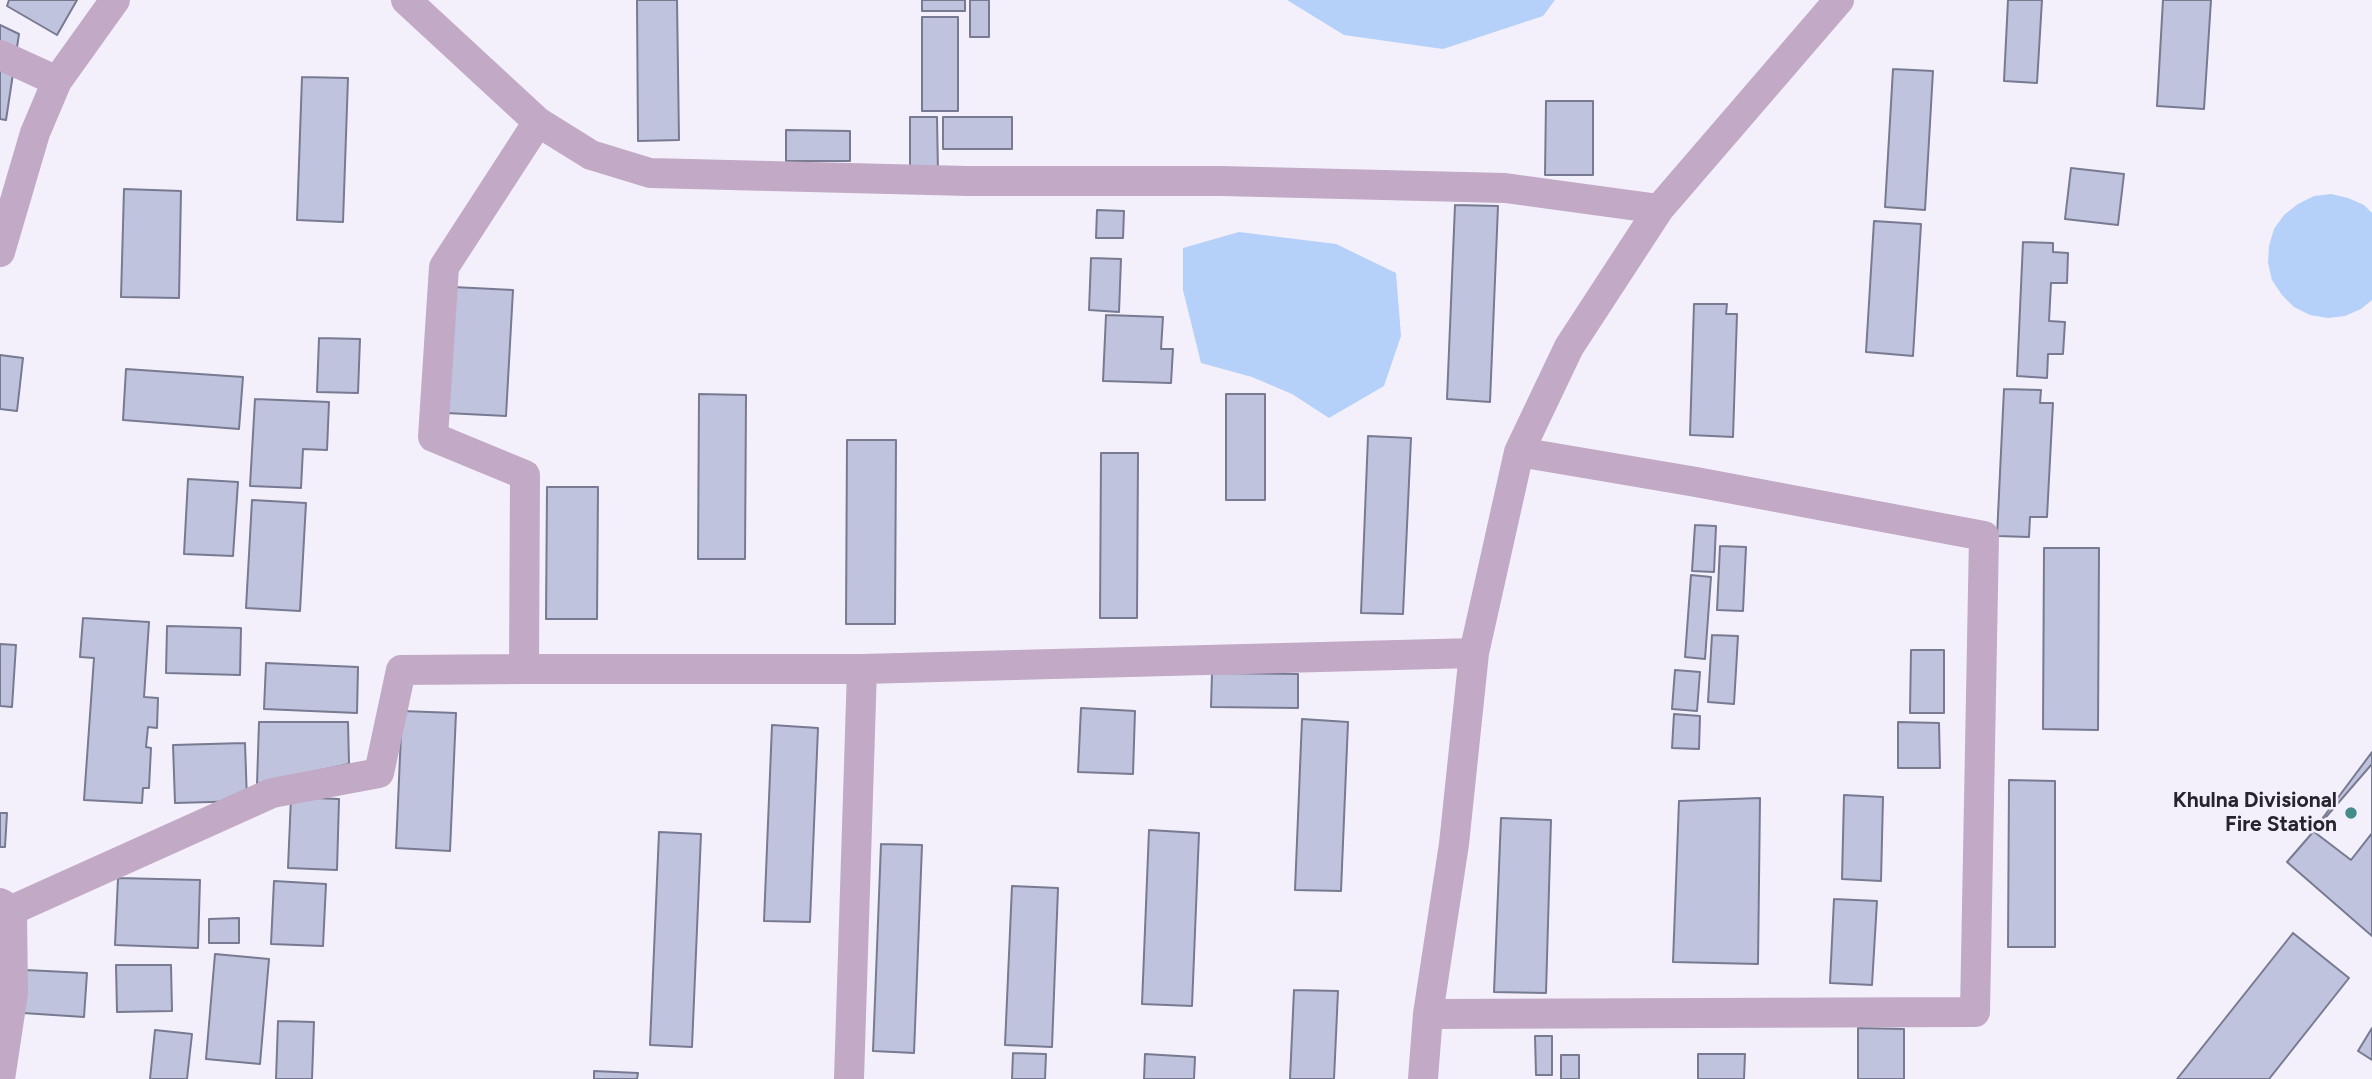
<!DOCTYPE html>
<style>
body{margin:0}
canvas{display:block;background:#f3f0fb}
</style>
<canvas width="2372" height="1079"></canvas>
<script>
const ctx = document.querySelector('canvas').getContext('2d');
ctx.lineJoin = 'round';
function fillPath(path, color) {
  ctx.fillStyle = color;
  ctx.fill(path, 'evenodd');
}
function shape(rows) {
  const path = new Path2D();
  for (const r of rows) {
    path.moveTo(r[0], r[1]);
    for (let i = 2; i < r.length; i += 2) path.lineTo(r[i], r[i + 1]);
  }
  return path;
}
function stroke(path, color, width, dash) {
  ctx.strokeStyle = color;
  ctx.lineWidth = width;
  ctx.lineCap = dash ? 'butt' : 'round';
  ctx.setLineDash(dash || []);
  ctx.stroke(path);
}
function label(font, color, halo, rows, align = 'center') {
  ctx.font = font + ' Figtree,sans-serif';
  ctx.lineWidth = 5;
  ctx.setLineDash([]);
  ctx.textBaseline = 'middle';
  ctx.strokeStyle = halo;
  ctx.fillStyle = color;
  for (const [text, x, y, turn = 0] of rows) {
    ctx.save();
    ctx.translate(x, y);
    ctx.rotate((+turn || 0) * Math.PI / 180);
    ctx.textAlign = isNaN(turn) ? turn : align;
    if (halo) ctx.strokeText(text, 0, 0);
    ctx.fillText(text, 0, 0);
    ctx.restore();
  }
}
fillPath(shape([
 [1287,0,1555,0,1543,16,1443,49,1344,35],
 [2331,194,2348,198,2364,205,2372,213,2372,300,2361,309,2345,316,2328,318,2310,315,2294,307,2282,295,2272,280,2268,263,2269,246,2274,229,2284,215,2298,204,2314,196],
 [1239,232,1336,244,1396,273,1401,336,1384,386,1329,418,1292,394,1252,377,1201,363,1183,290,1183,248]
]), '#b5d1f9');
const building = shape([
 [9,0,77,0,57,35,7,6,9,0],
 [637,0,677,0,679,140,638,141,637,0],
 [922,0,965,0,965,11,922,11,922,0],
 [970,0,989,0,989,37,970,37,970,0],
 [2008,0,2042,0,2037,83,2004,81,2008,0],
 [2163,0,2211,0,2204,109,2157,106,2163,0],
 [922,17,958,17,958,111,922,111,922,17],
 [0,25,19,34,6,120,0,119,0,25],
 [1893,69,1933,71,1925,210,1885,207,1893,69],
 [302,77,348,78,343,222,297,220,302,77],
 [1546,101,1593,101,1593,175,1545,175,1546,101],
 [910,117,937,117,938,174,910,173,910,117],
 [943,117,1012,117,1012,149,943,149,943,117],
 [786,130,850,131,850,161,786,161,786,130],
 [2071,168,2124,174,2118,225,2065,219,2071,168],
 [124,189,181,191,179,298,121,297,124,189],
 [1455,205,1498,206,1490,402,1447,399,1455,205],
 [1097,210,1124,211,1123,238,1096,238,1097,210],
 [1874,221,1921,224,1913,356,1866,352,1874,221],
 [2023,242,2053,243,2053,252,2068,253,2067,283,2051,283,2049,321,2065,322,2063,354,2048,354,2047,378,2017,376,2023,242],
 [1091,258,1121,259,1119,312,1089,310,1091,258],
 [453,287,513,290,506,416,446,413,453,287],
 [1694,304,1727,304,1726,314,1737,314,1733,437,1690,435,1694,304],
 [1106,315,1163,317,1161,349,1173,349,1171,383,1103,381,1106,315],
 [319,338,360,339,358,393,317,392,319,338],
 [0,355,23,358,17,411,0,409,0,355],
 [126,369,243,377,239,429,123,420,126,369],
 [2004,389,2041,390,2040,403,2053,403,2047,517,2030,517,2029,537,1997,536,2004,389],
 [699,394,746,395,745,559,698,559,699,394],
 [1226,394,1265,394,1265,500,1226,500,1226,394],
 [255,399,329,402,327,450,303,449,301,488,250,486,255,399],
 [1368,436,1411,438,1403,614,1361,613,1368,436],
 [847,440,896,440,895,624,846,624,847,440],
 [1101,453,1138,453,1137,618,1100,618,1101,453],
 [188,479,238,482,233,556,184,554,188,479],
 [547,487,598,487,597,619,546,619,547,487],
 [252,500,306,503,300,611,246,608,252,500],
 [1695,525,1716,526,1714,572,1692,571,1695,525],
 [1720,546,1746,547,1743,611,1717,610,1720,546],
 [2044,548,2099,548,2098,730,2043,729,2044,548],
 [1691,575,1711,577,1705,659,1685,657,1691,575],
 [83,618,149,622,144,697,158,698,157,728,148,727,146,747,151,748,149,788,143,788,142,803,84,800,94,658,80,657,83,618],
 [167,626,241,628,240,675,166,673,167,626],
 [1712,635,1738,636,1734,704,1708,702,1712,635],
 [0,644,16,645,12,707,0,706,0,644],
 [1911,650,1944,650,1944,713,1910,713,1911,650],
 [266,663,358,667,357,713,264,709,266,663],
 [1675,670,1700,672,1697,711,1672,709,1675,670],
 [1212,673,1298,674,1298,708,1211,707,1212,673],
 [1081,708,1135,711,1133,774,1078,772,1081,708],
 [402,711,456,713,450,851,396,848,402,711],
 [1674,714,1700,716,1699,749,1672,748,1674,714],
 [1302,719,1348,722,1341,891,1295,890,1302,719],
 [259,722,348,722,349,764,257,784,259,722],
 [1898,722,1939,723,1940,768,1898,768,1898,722],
 [772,725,818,728,810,922,764,921,772,725],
 [245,743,247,801,175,803,173,745,245,743],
 [2372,752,2372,833,2351,860,2313,831,2372,752],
 [2372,764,2372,936,2287,862,2372,764],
 [2009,780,2055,781,2055,947,2008,947,2009,780],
 [1844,795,1883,797,1881,881,1842,879,1844,795],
 [291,797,339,799,337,870,288,868,291,797],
 [1760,798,1758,964,1673,962,1679,801,1760,798],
 [0,813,7,813,5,847,0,847,0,813],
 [1501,818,1551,820,1546,993,1494,992,1501,818],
 [1149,830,1199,833,1192,1006,1142,1004,1149,830],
 [659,832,701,834,692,1047,650,1045,659,832],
 [881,844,922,845,914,1053,873,1051,881,844],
 [118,878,200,880,198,948,115,945,118,878],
 [274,881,326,884,323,946,271,944,274,881],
 [1012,886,1058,888,1052,1047,1005,1045,1012,886],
 [1834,899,1877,901,1872,985,1830,983,1834,899],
 [239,918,239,943,209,943,209,919,239,918],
 [2293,933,2349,978,2269,1079,2177,1079,2293,933],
 [215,954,269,959,260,1064,206,1059,215,954],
 [116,965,171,965,172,1011,117,1012,116,965],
 [25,970,87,973,84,1017,23,1013,25,970],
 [1294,990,1338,991,1334,1079,1290,1079,1294,990],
 [278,1021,314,1022,312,1079,276,1079,278,1021],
 [1858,1028,1904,1029,1904,1079,1858,1079,1858,1028],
 [2372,1028,2372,1060,2358,1051,2372,1028],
 [155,1030,192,1034,187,1079,150,1079,155,1030],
 [1535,1036,1552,1036,1552,1075,1536,1075,1535,1036],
 [1013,1053,1046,1054,1045,1079,1012,1079,1013,1053],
 [1145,1054,1195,1057,1194,1079,1144,1079,1145,1054],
 [1698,1054,1745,1054,1744,1079,1698,1079,1698,1054],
 [1561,1055,1579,1055,1579,1079,1561,1079,1561,1055],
 [594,1071,638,1073,637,1079,594,1079,594,1071]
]);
fillPath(building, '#bfc3dd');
stroke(building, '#777a91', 2);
stroke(shape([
 [0,55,57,81],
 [538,122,591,155,650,173,968,181,1221,181,1505,188,1659,209],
 [0,252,35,133,57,81,115,0],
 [524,669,862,669,1474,653],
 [0,903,12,910,13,993,0,1079],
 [12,910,272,793,379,773,401,670,524,669,525,475,433,437,444,267,538,122,406,0],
 [1428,1014,1975,1012,1984,536,1696,482,1519,452],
 [849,1079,862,669],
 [1423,1079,1428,1014,1454,844,1474,653,1519,452,1569,347,1659,209,1839,0]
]), '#c2aac6', 30);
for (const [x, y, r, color] of [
 [2351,813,7,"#458d8b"]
]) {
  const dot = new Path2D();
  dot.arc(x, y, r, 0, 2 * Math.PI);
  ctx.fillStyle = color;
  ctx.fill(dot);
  stroke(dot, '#f3f0fb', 2.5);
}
label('bold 21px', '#28242e', '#f3f0fb', [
 ["Khulna Divisional",2337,801],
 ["Fire Station",2337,825]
], 'right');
</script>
